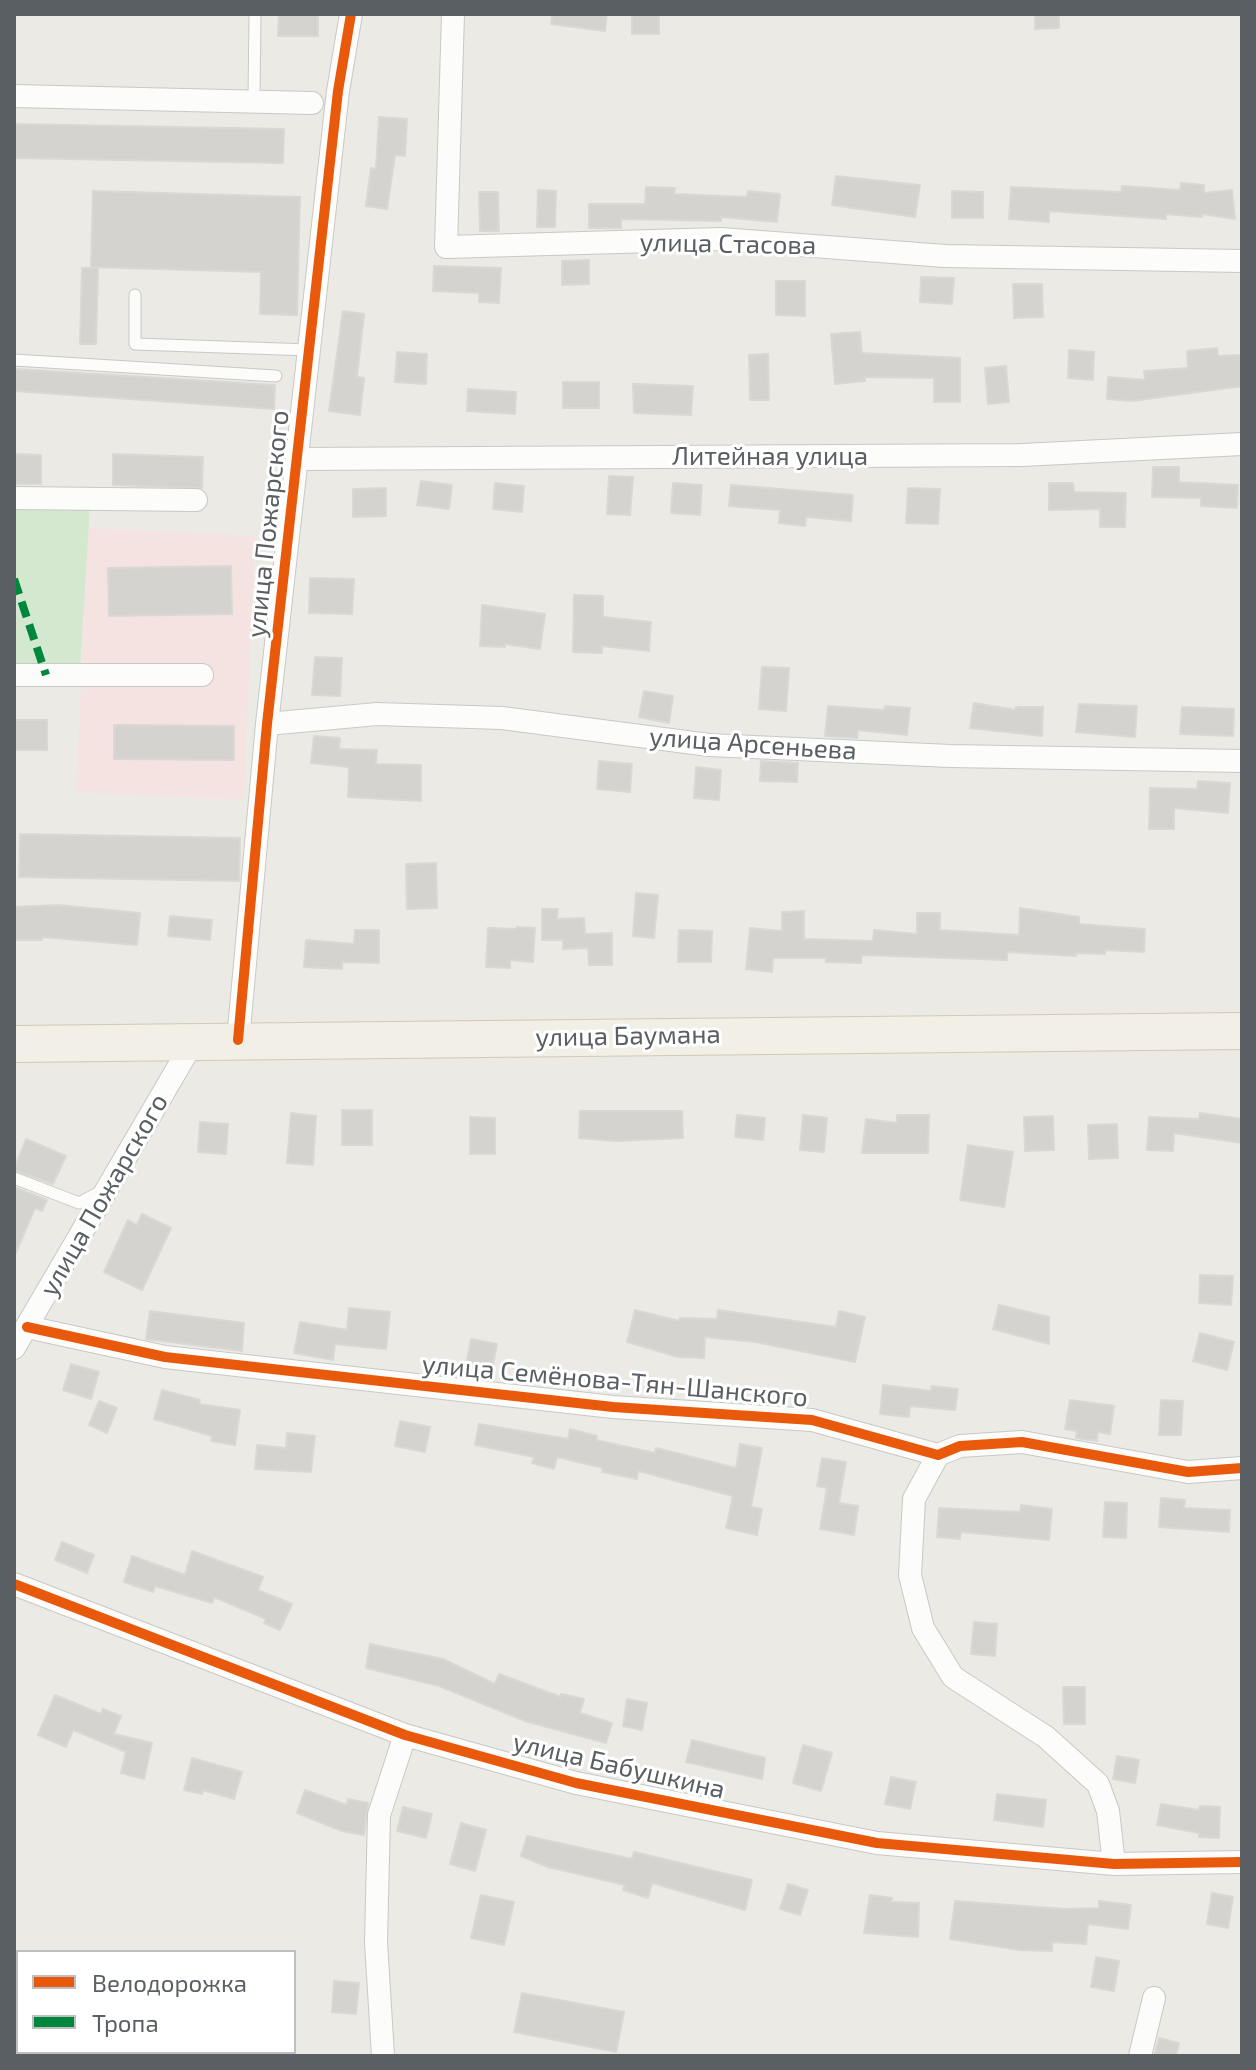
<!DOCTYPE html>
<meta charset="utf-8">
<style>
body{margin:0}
#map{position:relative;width:1256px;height:2070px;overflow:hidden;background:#ebeae5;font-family:"Exo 2",sans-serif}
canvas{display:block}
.frame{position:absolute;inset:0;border:16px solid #5a5f64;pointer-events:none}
.legend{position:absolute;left:16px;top:1950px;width:280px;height:104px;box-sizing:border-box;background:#fff;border:2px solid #bdbfc1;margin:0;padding:10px 14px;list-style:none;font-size:24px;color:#5a5f64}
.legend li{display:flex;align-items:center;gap:16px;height:40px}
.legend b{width:40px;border:2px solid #bdbfc1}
</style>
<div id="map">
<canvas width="1256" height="2070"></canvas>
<div class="frame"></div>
<ul class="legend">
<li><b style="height:10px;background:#e8590c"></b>Велодорожка</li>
<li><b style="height:10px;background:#00873e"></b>Тропа</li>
</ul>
</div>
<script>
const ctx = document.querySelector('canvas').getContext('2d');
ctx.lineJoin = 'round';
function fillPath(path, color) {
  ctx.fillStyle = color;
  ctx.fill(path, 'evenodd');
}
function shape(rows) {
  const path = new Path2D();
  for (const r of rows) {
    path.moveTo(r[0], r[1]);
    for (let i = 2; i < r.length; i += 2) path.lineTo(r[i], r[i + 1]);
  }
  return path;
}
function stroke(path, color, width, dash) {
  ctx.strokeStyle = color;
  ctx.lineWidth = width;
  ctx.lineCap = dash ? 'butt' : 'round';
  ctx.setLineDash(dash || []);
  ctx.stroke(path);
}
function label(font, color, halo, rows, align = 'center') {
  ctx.font = font + ' "Exo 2",sans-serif';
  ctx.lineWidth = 6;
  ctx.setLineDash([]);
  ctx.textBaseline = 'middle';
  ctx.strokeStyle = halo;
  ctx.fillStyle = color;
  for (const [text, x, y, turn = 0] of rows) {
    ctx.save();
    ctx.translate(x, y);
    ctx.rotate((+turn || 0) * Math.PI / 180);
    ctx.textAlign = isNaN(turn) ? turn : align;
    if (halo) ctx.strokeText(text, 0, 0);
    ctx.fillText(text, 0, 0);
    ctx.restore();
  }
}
fillPath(shape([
 [88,528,255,536,244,800,76,792]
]), '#f4e3e1');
fillPath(shape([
 [14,505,90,505,80,670,14,669]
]), '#d3e8cf');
const building = shape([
 [279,14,318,14,318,36,278,36,279,14],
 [552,14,607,14,605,31,551,24,552,14],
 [632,14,659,14,659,34,632,34,632,14],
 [1035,14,1059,14,1059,28,1035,29,1035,14],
 [379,117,407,119,405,156,395,155,387,209,366,206,371,168,376,169,379,117],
 [14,124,284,129,283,163,14,158,14,124],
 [836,176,920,185,915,217,832,205,836,176],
 [1181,183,1204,185,1204,193,1232,190,1235,219,1202,214,1202,217,1166,214,1166,219,1049,211,1049,222,1009,219,1011,187,1121,192,1122,186,1180,190,1181,183],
 [646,187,675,188,674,194,747,197,748,191,780,194,777,222,721,217,721,221,621,219,621,228,589,228,589,204,645,204,646,187],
 [538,190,556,191,555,227,537,227,538,190],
 [93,191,300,197,297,315,260,314,261,272,91,267,93,191],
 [952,191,983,192,983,218,952,218,952,191],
 [479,192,498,192,499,231,480,231,479,192],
 [589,260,589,284,562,285,562,261,589,260],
 [434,266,501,268,499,303,479,302,479,293,433,291,434,266],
 [82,268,98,268,96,344,80,344,82,268],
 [921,277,954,278,952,304,920,302,921,277],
 [776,281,805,281,805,316,776,315,776,281],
 [1013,284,1042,284,1043,317,1014,318,1013,284],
 [343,311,364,314,357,377,364,378,360,415,329,411,343,311],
 [860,332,862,353,960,358,960,402,934,402,934,378,864,377,865,381,835,384,831,334,860,332],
 [1217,348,1218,356,1242,355,1242,386,1132,401,1107,399,1108,377,1145,380,1144,371,1188,368,1187,351,1217,348],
 [1069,350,1094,352,1093,380,1068,378,1069,350],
 [397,352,427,354,426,384,395,382,397,352],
 [768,354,769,400,750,400,749,355,768,354],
 [1006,366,1009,402,988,404,985,368,1006,366],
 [14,369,275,385,274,409,14,391,14,369],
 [563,382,599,382,599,408,563,408,563,382],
 [633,384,693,386,691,415,634,413,633,384],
 [468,389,516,392,515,414,467,411,468,389],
 [14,454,41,455,41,484,14,484,14,454],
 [113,454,203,457,202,488,113,485,113,454],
 [1153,467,1179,467,1179,482,1238,485,1237,508,1201,506,1201,498,1152,497,1153,467],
 [609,476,633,477,630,515,607,514,609,476],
 [421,481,452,485,449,509,417,505,421,481],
 [495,483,524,486,522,512,493,509,495,483],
 [673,483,702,485,700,515,671,513,673,483],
 [1049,483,1073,483,1074,492,1126,493,1125,527,1100,527,1100,509,1049,510,1049,483],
 [731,485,853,495,851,521,806,517,805,526,779,523,780,510,729,506,731,485],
 [386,488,386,516,353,517,353,489,386,488],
 [908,488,940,489,938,524,906,523,908,488],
 [231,566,232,614,109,616,108,568,231,566],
 [310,578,354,579,352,614,309,613,310,578],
 [574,595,603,596,603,617,651,622,649,651,602,646,602,653,573,652,574,595],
 [482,605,545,614,540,649,505,644,505,647,480,646,482,605],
 [315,657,342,658,340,696,312,695,315,657],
 [762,667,789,668,786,711,759,709,762,667],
 [644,691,673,696,669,723,639,717,644,691],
 [974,703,1016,710,1016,707,1043,707,1042,736,970,728,974,703],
 [1079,704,1137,706,1135,737,1076,732,1079,704],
 [828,706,884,710,885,706,910,708,907,735,858,730,857,738,825,736,828,706],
 [1182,707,1234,709,1233,736,1180,734,1182,707],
 [14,720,47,720,47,750,14,750,14,720],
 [114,725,234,726,234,760,114,759,114,725],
 [314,736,340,738,339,749,377,750,376,764,421,765,421,801,348,797,349,767,311,763,314,736],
 [599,761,632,764,630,792,597,789,599,761],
 [761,761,798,763,797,782,760,781,761,761],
 [696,767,721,770,719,800,694,798,696,767],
 [1198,781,1230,783,1228,813,1174,808,1174,829,1149,829,1150,788,1197,789,1198,781],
 [20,834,240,838,239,881,19,877,20,834],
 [436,863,437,908,407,909,406,864,436,863],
 [636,893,658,895,654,938,633,936,636,893],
 [58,905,140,913,137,945,42,937,42,940,14,940,14,907,58,905],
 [1020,908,1079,917,1079,924,1145,929,1144,952,1105,950,1105,954,1076,953,1076,956,1007,952,1007,960,862,955,861,963,826,962,826,958,773,958,772,972,746,969,750,928,782,931,782,912,804,911,804,939,873,941,874,930,917,934,917,913,940,913,940,930,1019,935,1020,908],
 [542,909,558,909,557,919,584,918,585,934,612,933,612,965,589,965,588,948,563,949,563,940,542,940,542,909],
 [170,916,212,920,210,940,168,936,170,916],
 [517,927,535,928,533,962,510,960,510,968,486,967,488,928,516,929,517,927],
 [355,930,379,930,379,963,342,962,342,969,304,967,306,940,354,944,355,930],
 [679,930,712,931,711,962,678,962,679,930],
 [342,1110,372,1110,372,1145,342,1145,342,1110],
 [580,1111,682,1111,683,1138,616,1141,579,1138,580,1111],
 [291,1113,316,1116,313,1165,287,1163,291,1113],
 [1200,1113,1242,1119,1242,1143,1174,1133,1173,1151,1147,1150,1149,1117,1199,1119,1200,1113],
 [737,1115,765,1118,763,1140,735,1137,737,1115],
 [803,1115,827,1118,824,1152,800,1150,803,1115],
 [897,1115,929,1115,928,1153,862,1153,866,1119,897,1123,897,1115],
 [1053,1116,1054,1150,1025,1151,1024,1117,1053,1116],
 [470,1117,495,1118,495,1154,470,1154,470,1117],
 [200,1122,228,1124,226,1154,198,1152,200,1122],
 [1117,1124,1118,1158,1089,1159,1088,1125,1117,1124],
 [26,1139,66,1156,53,1184,14,1170,26,1139],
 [968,1145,1013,1152,1004,1207,960,1200,968,1145],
 [14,1187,47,1200,42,1211,35,1208,14,1257,14,1187],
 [142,1214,171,1228,142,1290,104,1272,128,1220,137,1225,142,1214],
 [1200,1275,1233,1276,1231,1305,1199,1303,1200,1275],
 [999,1305,1049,1317,1049,1344,993,1329,999,1305],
 [349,1308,390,1312,386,1349,335,1344,333,1360,294,1353,300,1322,347,1330,349,1308],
 [635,1310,679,1321,680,1318,717,1319,718,1310,836,1327,839,1311,865,1317,855,1362,756,1342,705,1337,704,1358,678,1357,627,1342,635,1310],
 [150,1311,244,1323,242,1351,146,1339,150,1311],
 [1200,1333,1234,1342,1227,1370,1193,1361,1200,1333],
 [471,1339,497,1344,491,1375,465,1371,471,1339],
 [71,1364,99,1372,91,1399,63,1390,71,1364],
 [883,1385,931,1391,932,1386,958,1389,955,1410,910,1406,909,1417,880,1414,883,1385],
 [162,1390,200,1400,199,1404,240,1410,235,1445,211,1441,212,1436,154,1419,162,1390],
 [1070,1400,1114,1406,1110,1434,1098,1432,1097,1441,1076,1438,1077,1431,1065,1429,1070,1400],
 [1161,1400,1183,1401,1181,1435,1159,1435,1161,1400],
 [99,1401,117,1408,107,1433,89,1425,99,1401],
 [400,1421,430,1427,425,1452,395,1446,400,1421],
 [479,1424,568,1439,570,1429,597,1436,596,1440,655,1453,656,1448,736,1468,740,1444,762,1448,751,1507,762,1509,757,1535,726,1528,733,1496,638,1471,637,1479,602,1472,603,1468,557,1457,554,1469,532,1463,534,1457,475,1445,479,1424],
 [287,1433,315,1436,311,1472,255,1469,257,1445,286,1448,287,1433],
 [822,1458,846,1462,839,1503,858,1506,854,1535,820,1529,827,1488,817,1486,822,1458],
 [1161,1498,1185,1500,1184,1508,1230,1510,1229,1532,1159,1527,1161,1498],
 [1105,1502,1127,1503,1126,1538,1103,1537,1105,1502],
 [1021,1505,1052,1509,1049,1540,961,1532,960,1539,937,1537,939,1508,1020,1512,1021,1505],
 [62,1542,94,1555,87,1573,55,1560,62,1542],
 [192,1551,263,1577,258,1590,292,1604,280,1630,264,1623,266,1619,214,1597,212,1603,155,1586,153,1592,124,1582,132,1556,185,1575,192,1551],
 [974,1622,997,1624,995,1656,971,1654,974,1622],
 [370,1644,443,1659,495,1684,499,1674,561,1697,561,1694,584,1699,580,1713,612,1723,606,1743,525,1721,439,1686,366,1668,370,1644],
 [1063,1687,1085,1687,1085,1724,1064,1724,1063,1687],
 [55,1695,101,1714,103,1709,121,1716,114,1734,152,1743,144,1779,121,1773,126,1752,73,1730,66,1747,38,1735,55,1695],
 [627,1699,647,1703,642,1730,623,1726,627,1699],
 [692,1740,765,1758,762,1779,686,1762,692,1740],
 [803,1745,832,1753,821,1791,793,1783,803,1745],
 [1117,1756,1139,1760,1135,1783,1113,1779,1117,1756],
 [192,1758,242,1772,234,1799,203,1790,202,1794,184,1790,192,1758],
 [891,1777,916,1782,910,1809,885,1804,891,1777],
 [305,1790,347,1805,348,1799,368,1803,364,1835,342,1831,297,1813,305,1790],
 [997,1794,1046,1800,1043,1827,994,1820,997,1794],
 [1161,1804,1199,1810,1200,1806,1220,1807,1219,1838,1199,1837,1199,1833,1157,1825,1161,1804],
 [403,1807,432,1814,426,1838,397,1831,403,1807],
 [461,1823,486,1830,475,1871,450,1864,461,1823],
 [527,1836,632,1859,634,1852,752,1880,745,1910,652,1883,648,1898,623,1890,625,1885,548,1867,521,1856,527,1836],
 [788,1884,808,1890,800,1915,780,1909,788,1884],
 [1212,1893,1233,1897,1228,1928,1207,1924,1212,1893],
 [481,1895,514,1902,504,1945,471,1938,481,1895],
 [870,1895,892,1898,891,1902,919,1903,918,1937,864,1933,870,1895],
 [955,1901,1066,1909,1099,1908,1099,1901,1131,1905,1128,1929,1088,1924,1086,1944,1052,1942,1052,1951,1019,1950,950,1939,955,1901],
 [1096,1957,1119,1961,1114,1991,1091,1987,1096,1957],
 [334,1981,359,1983,356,2014,332,2012,334,1981],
 [522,1993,624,2012,616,2052,514,2032,522,1993],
 [1159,2038,1179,2043,1176,2056,1154,2056,1159,2038]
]);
fillPath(building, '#d4d3d0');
stroke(building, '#dad8d4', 2);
const lane = shape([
 [254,99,255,14],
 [135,295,135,344,310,350],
 [14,360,276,376],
 [14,1178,79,1203,102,1191]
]);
const street = shape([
 [453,14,446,247,721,239,945,256,1242,261],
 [14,96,312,103],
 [298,459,1022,455,1242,444],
 [14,498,196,500],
 [14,675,202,675],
 [267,724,377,714,502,718,709,745,950,756,1242,761],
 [238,1040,267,724,338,91,351,14],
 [27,1327,165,1357,613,1407,812,1420,938,1455,960,1446,1022,1442,1188,1472,1242,1468],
 [14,1348,193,1042],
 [938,1455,914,1499,910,1575,923,1628,953,1677,1046,1737,1098,1784,1108,1811,1114,1864],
 [14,1584,405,1735,576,1783,877,1843,1114,1864,1242,1862],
 [383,2056,376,1942,379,1815,405,1735],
 [1140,2056,1154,1998]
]);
const primary = shape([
 [14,1044,1242,1031]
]);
stroke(lane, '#c8c8c7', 13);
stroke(street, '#c8c8c7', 24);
stroke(primary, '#d4c9b2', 38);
stroke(lane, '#fcfcfb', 11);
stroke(street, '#fcfcfb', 22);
stroke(primary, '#f2efe7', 36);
stroke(shape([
 [14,579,46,675]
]), '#00873e', 8, [16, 8]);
stroke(shape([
 [238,1040,267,724,338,91,351,14],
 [27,1327,165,1357,613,1407,812,1420,938,1455,960,1446,1022,1442,1188,1472,1242,1468],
 [14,1584,405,1735,576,1783,877,1843,1114,1864,1242,1862]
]), '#e8590c', 10);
label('26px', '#5a5f64', '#fff', [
 ["улица Стасова",728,244,1],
 ["Литейная улица",770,456],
 ["улица Пожарского",268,524,-84],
 ["улица Арсеньева",753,744,4],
 ["улица Баумана",628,1036,-1],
 ["улица Пожарского",104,1195,-60],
 ["улица Семёнова-Тян-Шанского",615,1381,5],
 ["улица Бабушкина",619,1766,13]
]);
</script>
